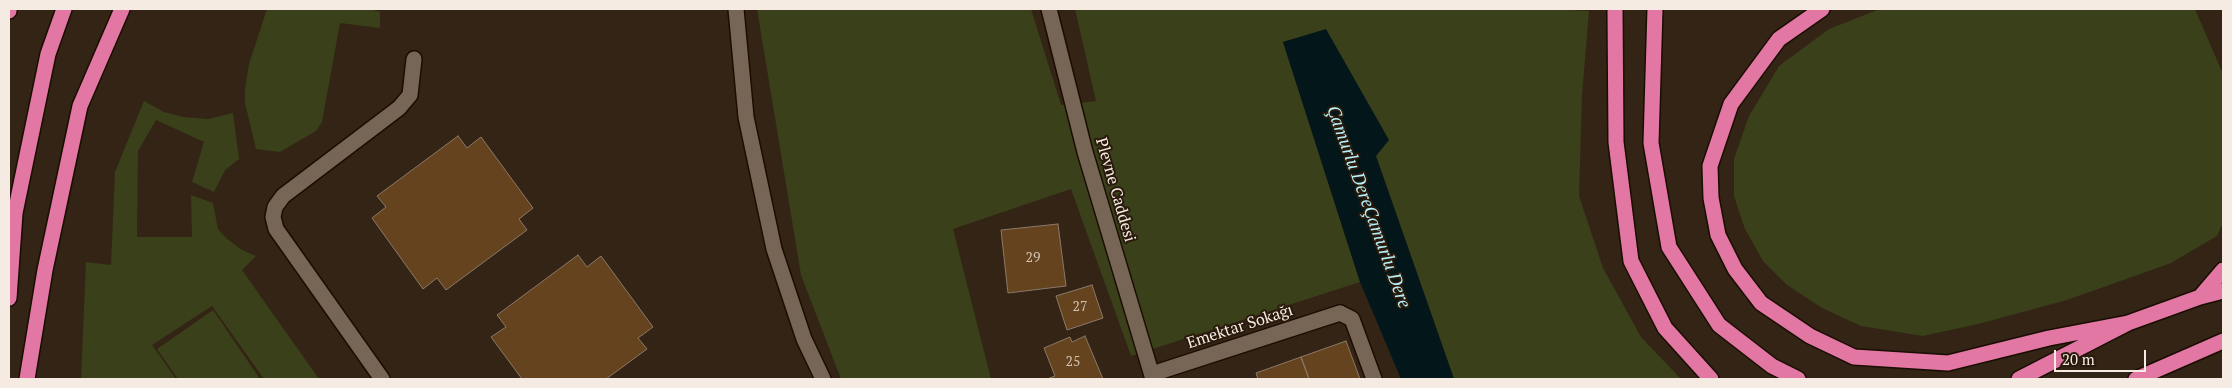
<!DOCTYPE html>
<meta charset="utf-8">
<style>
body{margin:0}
#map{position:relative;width:2232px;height:388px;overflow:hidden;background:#332415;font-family:"PT Serif",serif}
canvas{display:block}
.frame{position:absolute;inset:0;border:10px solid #f6ebe2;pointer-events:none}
.scale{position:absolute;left:2054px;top:350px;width:92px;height:22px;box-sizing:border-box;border:2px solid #f6ebe2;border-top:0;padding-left:6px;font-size:15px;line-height:18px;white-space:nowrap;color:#f6ebe2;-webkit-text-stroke:4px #291a0c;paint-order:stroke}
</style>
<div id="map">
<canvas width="2232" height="388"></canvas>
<div class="frame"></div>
<div class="scale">20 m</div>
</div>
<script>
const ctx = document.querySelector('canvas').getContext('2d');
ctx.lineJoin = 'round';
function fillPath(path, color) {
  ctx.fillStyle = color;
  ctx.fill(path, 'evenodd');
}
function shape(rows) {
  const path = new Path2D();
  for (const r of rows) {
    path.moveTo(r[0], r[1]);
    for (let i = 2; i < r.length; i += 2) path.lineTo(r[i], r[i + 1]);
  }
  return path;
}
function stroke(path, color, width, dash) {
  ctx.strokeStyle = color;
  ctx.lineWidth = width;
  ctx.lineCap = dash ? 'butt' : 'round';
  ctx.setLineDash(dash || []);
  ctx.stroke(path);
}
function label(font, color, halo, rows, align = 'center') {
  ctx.font = font + ' "PT Serif",serif';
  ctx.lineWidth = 4;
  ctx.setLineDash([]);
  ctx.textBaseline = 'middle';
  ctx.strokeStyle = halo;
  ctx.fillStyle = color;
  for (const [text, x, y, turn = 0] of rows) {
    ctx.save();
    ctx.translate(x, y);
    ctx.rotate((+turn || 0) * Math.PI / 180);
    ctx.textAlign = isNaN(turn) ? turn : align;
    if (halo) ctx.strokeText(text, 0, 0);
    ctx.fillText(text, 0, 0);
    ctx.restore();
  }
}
fillPath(shape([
 [267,9,370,9,380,12,380,28,340,23,322,122,316,131,280,152,256,149,245,103,245,89,249,64],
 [757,9,1031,9,1061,105,1096,101,1075,9,1553,9,1589,11,1582,95,1579,196,1603,268,1641,337,1681,379,1454,379,1376,156,1304,36,1283,42,1360,282,1131,356,1071,189,953,229,991,379,841,379,801,275],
 [1880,9,2195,9,2223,74,2223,223,2217,236,2171,263,2067,300,1978,324,1923,336,1861,326,1822,308,1787,285,1763,261,1745,229,1734,196,1734,159,1749,116,1779,66,1829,29],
 [144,101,164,112,183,117,208,119,233,113,239,159,225,170,214,192,192,182,204,142,156,120,138,151,137,237,192,237,191,195,213,203,218,229,226,238,242,250,256,256,242,270,319,379,264,379,212,306,152,345,176,379,81,379,86,262,111,265,115,172],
 [213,310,260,379,178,379,157,349]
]), '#39401a');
fillPath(shape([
 [1326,29,1389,140,1376,156,1454,379,1401,379,1360,282,1283,42]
]), '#03171b');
const building = shape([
 [458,136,467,148,481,137,533,208,519,219,527,230,446,290,437,278,423,289,372,218,386,207,377,196,458,136],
 [1058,224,1066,286,1008,293,1001,230,1058,224],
 [578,255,587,267,601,256,653,327,638,338,647,349,606,379,522,379,491,337,506,327,497,315,578,255],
 [1092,285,1103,318,1067,330,1056,296,1092,285],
 [1085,336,1103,379,1047,379,1055,376,1044,348,1070,337,1072,342,1085,336],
 [1346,341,1360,379,1309,379,1301,357,1346,341],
 [1301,357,1309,379,1258,379,1256,373,1301,357]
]);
fillPath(building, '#65431f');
stroke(building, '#8b7968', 1);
const lane = shape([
 [736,9,746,117,774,249,804,339,823,379],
 [1340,313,1352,319,1374,379],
 [382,379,276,229,273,217,275,207,283,196,399,108,410,95,414,59]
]);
const street = shape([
 [1152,374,1340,313]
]);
const secondary = shape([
 [1049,9,1085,152,1153,379]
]);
const highway = shape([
 [1615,9,1616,142,1631,261,1665,328,1711,379],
 [1655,9,1651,143,1669,247,1719,325,1772,366,1798,379],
 [1822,9,1779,39,1731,104,1710,166,1711,198,1718,235,1735,269,1761,303,1810,336,1854,357,1948,363,2049,338,2128,323],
 [9,11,9,9],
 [2200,297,2223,270],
 [9,298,15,213,48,54,64,9],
 [27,379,45,270,80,106,122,9],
 [2019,379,2128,323,2200,297,2223,291],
 [2136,379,2223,341]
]);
stroke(lane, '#1a0d02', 18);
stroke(street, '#1a0d02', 18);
stroke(secondary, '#1a0d02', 18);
stroke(highway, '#1a0d02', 18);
stroke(lane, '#765', 15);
stroke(street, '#765', 15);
stroke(secondary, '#765', 15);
stroke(highway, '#e377a3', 15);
label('14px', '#d2c1b1', null, [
 ["29",1033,258],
 ["27",1080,307],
 ["25",1073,362]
]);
label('16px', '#f6ebe2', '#291a0c', [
 ["Plevne Caddesi",1115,190,74],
 ["Emektar Sokağı",1240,327,-18]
]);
label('italic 18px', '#b6f0fa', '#291a0c', [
 ["Çamurlu DereÇamurlu Dere",1368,207,70]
]);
</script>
